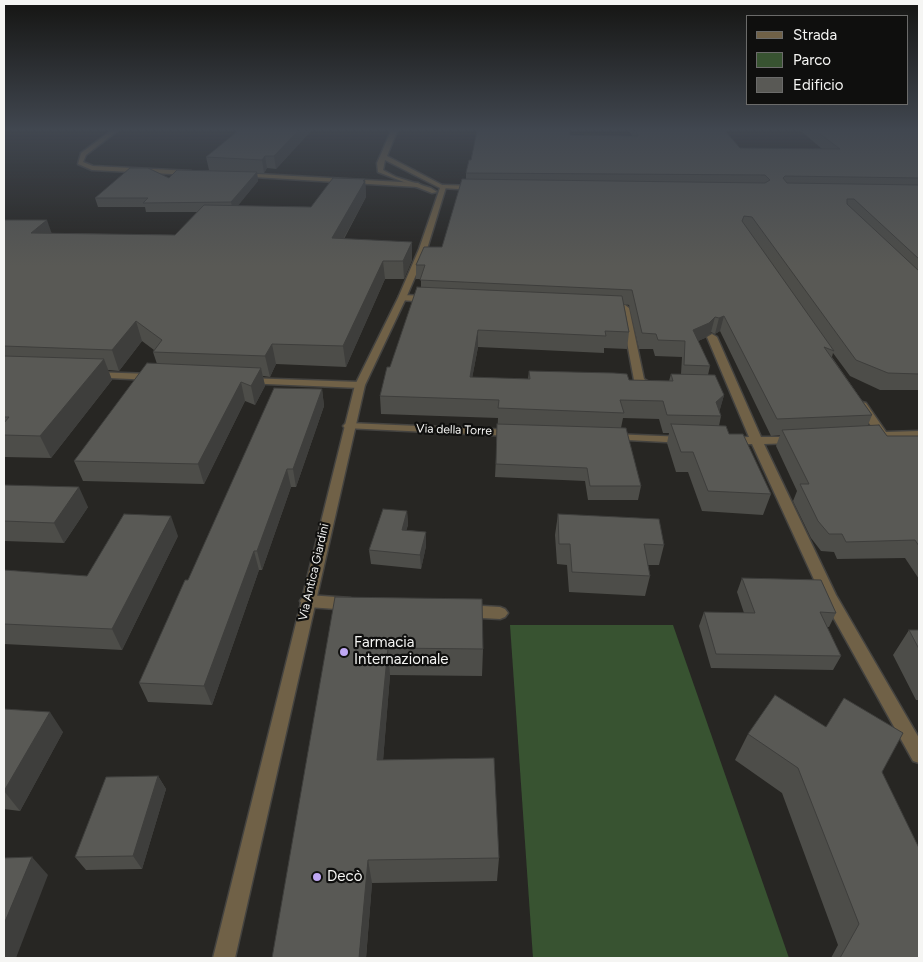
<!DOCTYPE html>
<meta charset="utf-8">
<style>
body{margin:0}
#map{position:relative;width:923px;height:962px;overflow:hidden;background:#272623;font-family:Figtree,sans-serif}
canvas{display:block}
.frame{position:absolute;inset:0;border:5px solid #f5f5f3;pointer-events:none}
.legend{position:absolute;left:746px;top:15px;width:162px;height:90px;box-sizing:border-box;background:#0f0f0e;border:1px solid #6b6b6a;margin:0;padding:6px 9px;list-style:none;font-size:15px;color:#f5f5f3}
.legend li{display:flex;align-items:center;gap:10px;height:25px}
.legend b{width:25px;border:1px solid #6b6b6a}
</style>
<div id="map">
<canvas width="923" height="962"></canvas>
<div class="frame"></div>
<ul class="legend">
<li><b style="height:6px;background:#706147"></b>Strada</li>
<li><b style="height:14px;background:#385331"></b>Parco</li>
<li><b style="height:14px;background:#595955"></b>Edificio</li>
</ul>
</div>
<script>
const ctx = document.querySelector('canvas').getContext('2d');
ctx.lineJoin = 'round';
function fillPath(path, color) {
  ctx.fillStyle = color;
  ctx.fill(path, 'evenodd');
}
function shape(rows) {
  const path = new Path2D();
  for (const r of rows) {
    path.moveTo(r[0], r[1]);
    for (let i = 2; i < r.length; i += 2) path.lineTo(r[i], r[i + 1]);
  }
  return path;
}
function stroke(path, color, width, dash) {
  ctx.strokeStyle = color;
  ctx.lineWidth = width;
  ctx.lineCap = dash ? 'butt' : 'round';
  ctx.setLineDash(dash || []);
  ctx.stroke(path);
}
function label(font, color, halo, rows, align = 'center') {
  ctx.font = font + ' Figtree,sans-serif';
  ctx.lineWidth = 4.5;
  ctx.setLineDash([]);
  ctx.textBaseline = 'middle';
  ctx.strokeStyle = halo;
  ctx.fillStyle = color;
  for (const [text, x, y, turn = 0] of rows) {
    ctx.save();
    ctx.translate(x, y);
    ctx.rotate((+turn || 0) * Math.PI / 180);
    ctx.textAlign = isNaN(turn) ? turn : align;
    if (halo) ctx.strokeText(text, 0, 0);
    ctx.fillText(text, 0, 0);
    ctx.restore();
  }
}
fillPath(shape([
 [510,625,673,625,789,958,533,958]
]), '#385331');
const minor = shape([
 [111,131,117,131,86,155,83,162,93,166,191,171,194,173,191,175,92,170,78,164,81,153,111,131],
 [240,173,418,183,421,185,418,187,238,176,240,173],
 [443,185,475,186,478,188,475,190,441,188,441,186,443,185],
 [402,295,430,296,434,299,430,302,399,300,399,296,402,295],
 [607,304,625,305,629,308,644,379,649,382,658,384,659,386,658,388,642,387,634,380,621,310,604,309,603,307,607,304],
 [712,334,717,337,761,437,794,437,800,440,794,443,764,444,836,595,919,738,919,763,913,761,822,597,752,444,730,444,724,441,730,438,749,437,707,337,712,334],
 [92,372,152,374,157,377,152,380,88,377,87,375,88,373,92,372],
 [247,378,360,382,365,385,360,388,243,383,242,381,247,378],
 [862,402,866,403,886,432,919,431,919,437,865,438,863,436,865,434,875,432,857,405,862,402],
 [349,423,512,430,518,433,512,436,345,428,343,426,345,424,349,423],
 [612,434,685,437,691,440,685,443,608,439,606,437,612,434],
 [308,595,350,598,355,600,358,604,355,608,350,610,308,607,303,605,300,601,303,597,308,595],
 [465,605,500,607,505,609,508,613,505,617,500,619,465,617,460,615,457,611,460,607,465,605]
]);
const tertiary = shape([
 [391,131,397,131,387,156,446,187,427,249,406,298,365,385,235,958,213,958,355,385,398,298,419,249,440,188,385,160,383,170,396,177,431,188,437,192,432,193,378,172,377,163,391,131]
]);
stroke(minor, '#444340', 3);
stroke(tertiary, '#444340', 3);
fillPath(minor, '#706147');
fillPath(tertiary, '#706147');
fillPath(shape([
 [219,131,311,131,276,169,267,168,264,173,257,173,258,181,237,206,311,207,365,179,366,197,344,239,412,260,404,279,385,279,346,367,276,364,270,377,263,376,265,386,255,405,245,401,204,484,83,481,74,461,157,364,153,352,154,350,142,341,119,371,108,370,112,380,51,458,5,457,4,455,4,220,52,233,175,235,198,212,146,212,145,207,98,207,95,198,169,178,209,170,206,157,238,131],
 [629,131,725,131,740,148,822,149,801,131,919,131,919,390,880,390,850,376,833,353,832,357,872,415,868,425,887,436,919,436,919,579,905,558,837,559,834,552,821,551,811,538,793,501,797,491,776,446,780,435,771,436,720,331,715,334,711,332,705,338,698,341,710,366,708,375,724,395,719,412,721,416,719,426,729,434,771,494,763,515,702,511,688,472,676,472,667,443,669,433,663,433,659,419,623,418,621,428,641,486,638,500,588,500,585,481,495,477,498,418,381,414,380,396,390,367,421,287,421,279,416,279,416,265,442,247,466,179,466,173,471,160,570,135,632,136],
 [624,304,629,305,639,349,653,349,655,356,682,357,681,374,671,374,669,381,629,380,529,371,528,379,472,378,478,347,604,353,604,348,627,349,629,332],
 [322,389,324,406,296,487,291,487,262,570,259,570,212,705,148,702,139,683,188,580],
 [4,485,88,507,64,543,4,541],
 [407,511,408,525,406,530,426,532,426,546,421,569,371,564,369,550],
 [558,514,664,545,659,565,648,565,650,576,645,596,569,592,567,565,557,564,555,535],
 [178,536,122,650,4,644,4,570,87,576],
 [742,578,836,613,829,627,827,627,841,656,833,670,711,668,699,626,704,612,744,613,737,592],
 [335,597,483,649,482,676,390,675,383,760,499,858,497,881,372,883,366,958],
 [909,630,919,630,919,700,916,700,893,655],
 [4,709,63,732,20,811,4,809],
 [748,734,882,772,919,958,831,958,838,945,782,793,735,760],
 [158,776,166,789,142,869,86,870,75,857]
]), '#4d4d49');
fillPath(shape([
 [298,131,311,131,276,169,274,156],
 [265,156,267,168,264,173,262,160],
 [257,172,258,181,233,212,231,202],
 [365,179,366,197,334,256,332,238],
 [47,220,53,237,31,233],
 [412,242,412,260,404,279,403,261],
 [383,261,385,279,346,367,343,346],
 [724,316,720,331,715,334,719,318],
 [715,317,711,332,705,338,689,345,693,330],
 [136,321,142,341,119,371,112,350],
 [478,330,478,347,469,395,470,377],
 [272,344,276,364,270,377,265,356],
 [104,359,112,380,51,458,40,436],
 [261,368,265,386,255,405,251,386],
 [241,382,245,401,204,484,198,464],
 [322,389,324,406,296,487,293,469],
 [724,395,719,413,716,402],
 [287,469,291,487,262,570,257,551],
 [79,487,88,507,64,543,54,523],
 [407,511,408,525,403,544,402,530],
 [171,516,178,536,122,650,112,629],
 [426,532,426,546,421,569,420,555],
 [254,551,259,570,212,705,204,686],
 [388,648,390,675,381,786,377,760],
 [50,712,63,732,20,811,4,791],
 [158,776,166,789,142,869,133,856],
 [32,857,48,875,16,958,4,958,4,924],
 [368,860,372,883,366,958,359,958]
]), '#3e3e3c');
const building = shape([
 [238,131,298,131,274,156,265,156,262,160,206,157,238,131],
 [477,131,569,131,570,135,638,136,636,131,725,131,740,148,840,149,816,131,919,131,919,178,785,176,783,178,787,183,919,185,919,259,854,199,847,199,847,204,919,271,919,374,888,373,856,360,752,217,744,216,742,221,834,351,824,347,872,415,777,419,724,316,719,318,715,317,709,323,693,330,710,366,684,365,685,341,658,340,656,334,642,333,632,290,420,280,425,265,416,265,424,247,442,247,462,179,765,183,770,180,765,175,466,173,469,160,471,160,477,131],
 [130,168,148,168,169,178,177,170,257,172,231,202,143,203,148,198,95,198,130,168],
 [333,178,365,179,363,181,365,181,332,238,412,242,403,261,383,261,343,346,272,344,265,356,153,352,162,340,136,321,112,350,4,346,4,220,47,220,31,233,175,235,204,205,311,207,333,178],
 [417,287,622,296,629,332,605,331,606,336,478,330,470,377,530,379,529,371,614,373,627,374,629,380,673,381,671,374,715,375,724,395,716,402,721,416,667,415,663,401,620,400,624,413,498,408,499,400,380,396,387,367,390,367,417,287],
 [4,356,104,359,40,436,4,435,4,423,9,417,4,417,4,402,5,401,4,401,4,356],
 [147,363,261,368,251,386,241,382,198,464,74,461,147,363],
 [274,388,322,389,293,469,287,469,257,551,254,551,204,686,139,683,185,580,188,580,274,388],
 [497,424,626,428,641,486,590,486,587,468,496,464,497,424],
 [671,424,726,426,729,434,743,434,771,494,708,491,693,452,681,452,671,424],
 [879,425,887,436,919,436,919,546,915,540,846,542,842,534,829,534,818,521,800,484,809,484,782,430,879,425],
 [4,485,79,487,54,523,4,521,4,485],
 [383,509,407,511,402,530,426,532,420,555,369,550,383,509],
 [124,514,171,516,112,629,4,624,4,570,87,576,124,514],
 [558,514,659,519,664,545,644,544,650,576,572,572,570,544,559,544,558,514],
 [742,578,821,580,836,613,820,612,841,656,716,654,704,612,755,613,742,578],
 [335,597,482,599,483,649,388,648,377,760,494,758,499,858,368,860,359,958,272,958,335,597],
 [909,630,919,630,919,649,909,630],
 [775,695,826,727,844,698,903,733,882,772,919,848,919,958,840,958,859,924,798,768,748,734,775,695],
 [4,709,50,712,4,791,4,709],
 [158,776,133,856,75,857,106,777,158,776],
 [32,857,4,924,4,858,32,857]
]);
fillPath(building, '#595955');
stroke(building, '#3e3e3c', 1);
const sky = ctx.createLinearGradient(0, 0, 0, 266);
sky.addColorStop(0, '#151513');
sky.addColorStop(0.49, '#414750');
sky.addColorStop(1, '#41475000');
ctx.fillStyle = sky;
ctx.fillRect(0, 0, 923, 266);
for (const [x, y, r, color] of [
 [344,652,5,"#c0a8f4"],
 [317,877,5,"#c0a8f4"]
]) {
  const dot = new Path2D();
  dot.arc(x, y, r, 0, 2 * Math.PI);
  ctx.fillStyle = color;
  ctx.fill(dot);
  stroke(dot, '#0f0f0e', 2);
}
label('12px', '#f5f5f3', '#0f0f0e', [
 ["Via della Torre",454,430,2],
 ["Via Antica Giardini",314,572,-77]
]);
label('15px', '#f5f5f3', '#0f0f0e', [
 ["Farmacia",354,643],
 ["Internazionale",354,660],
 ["Decò",327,877]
], 'left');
</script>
